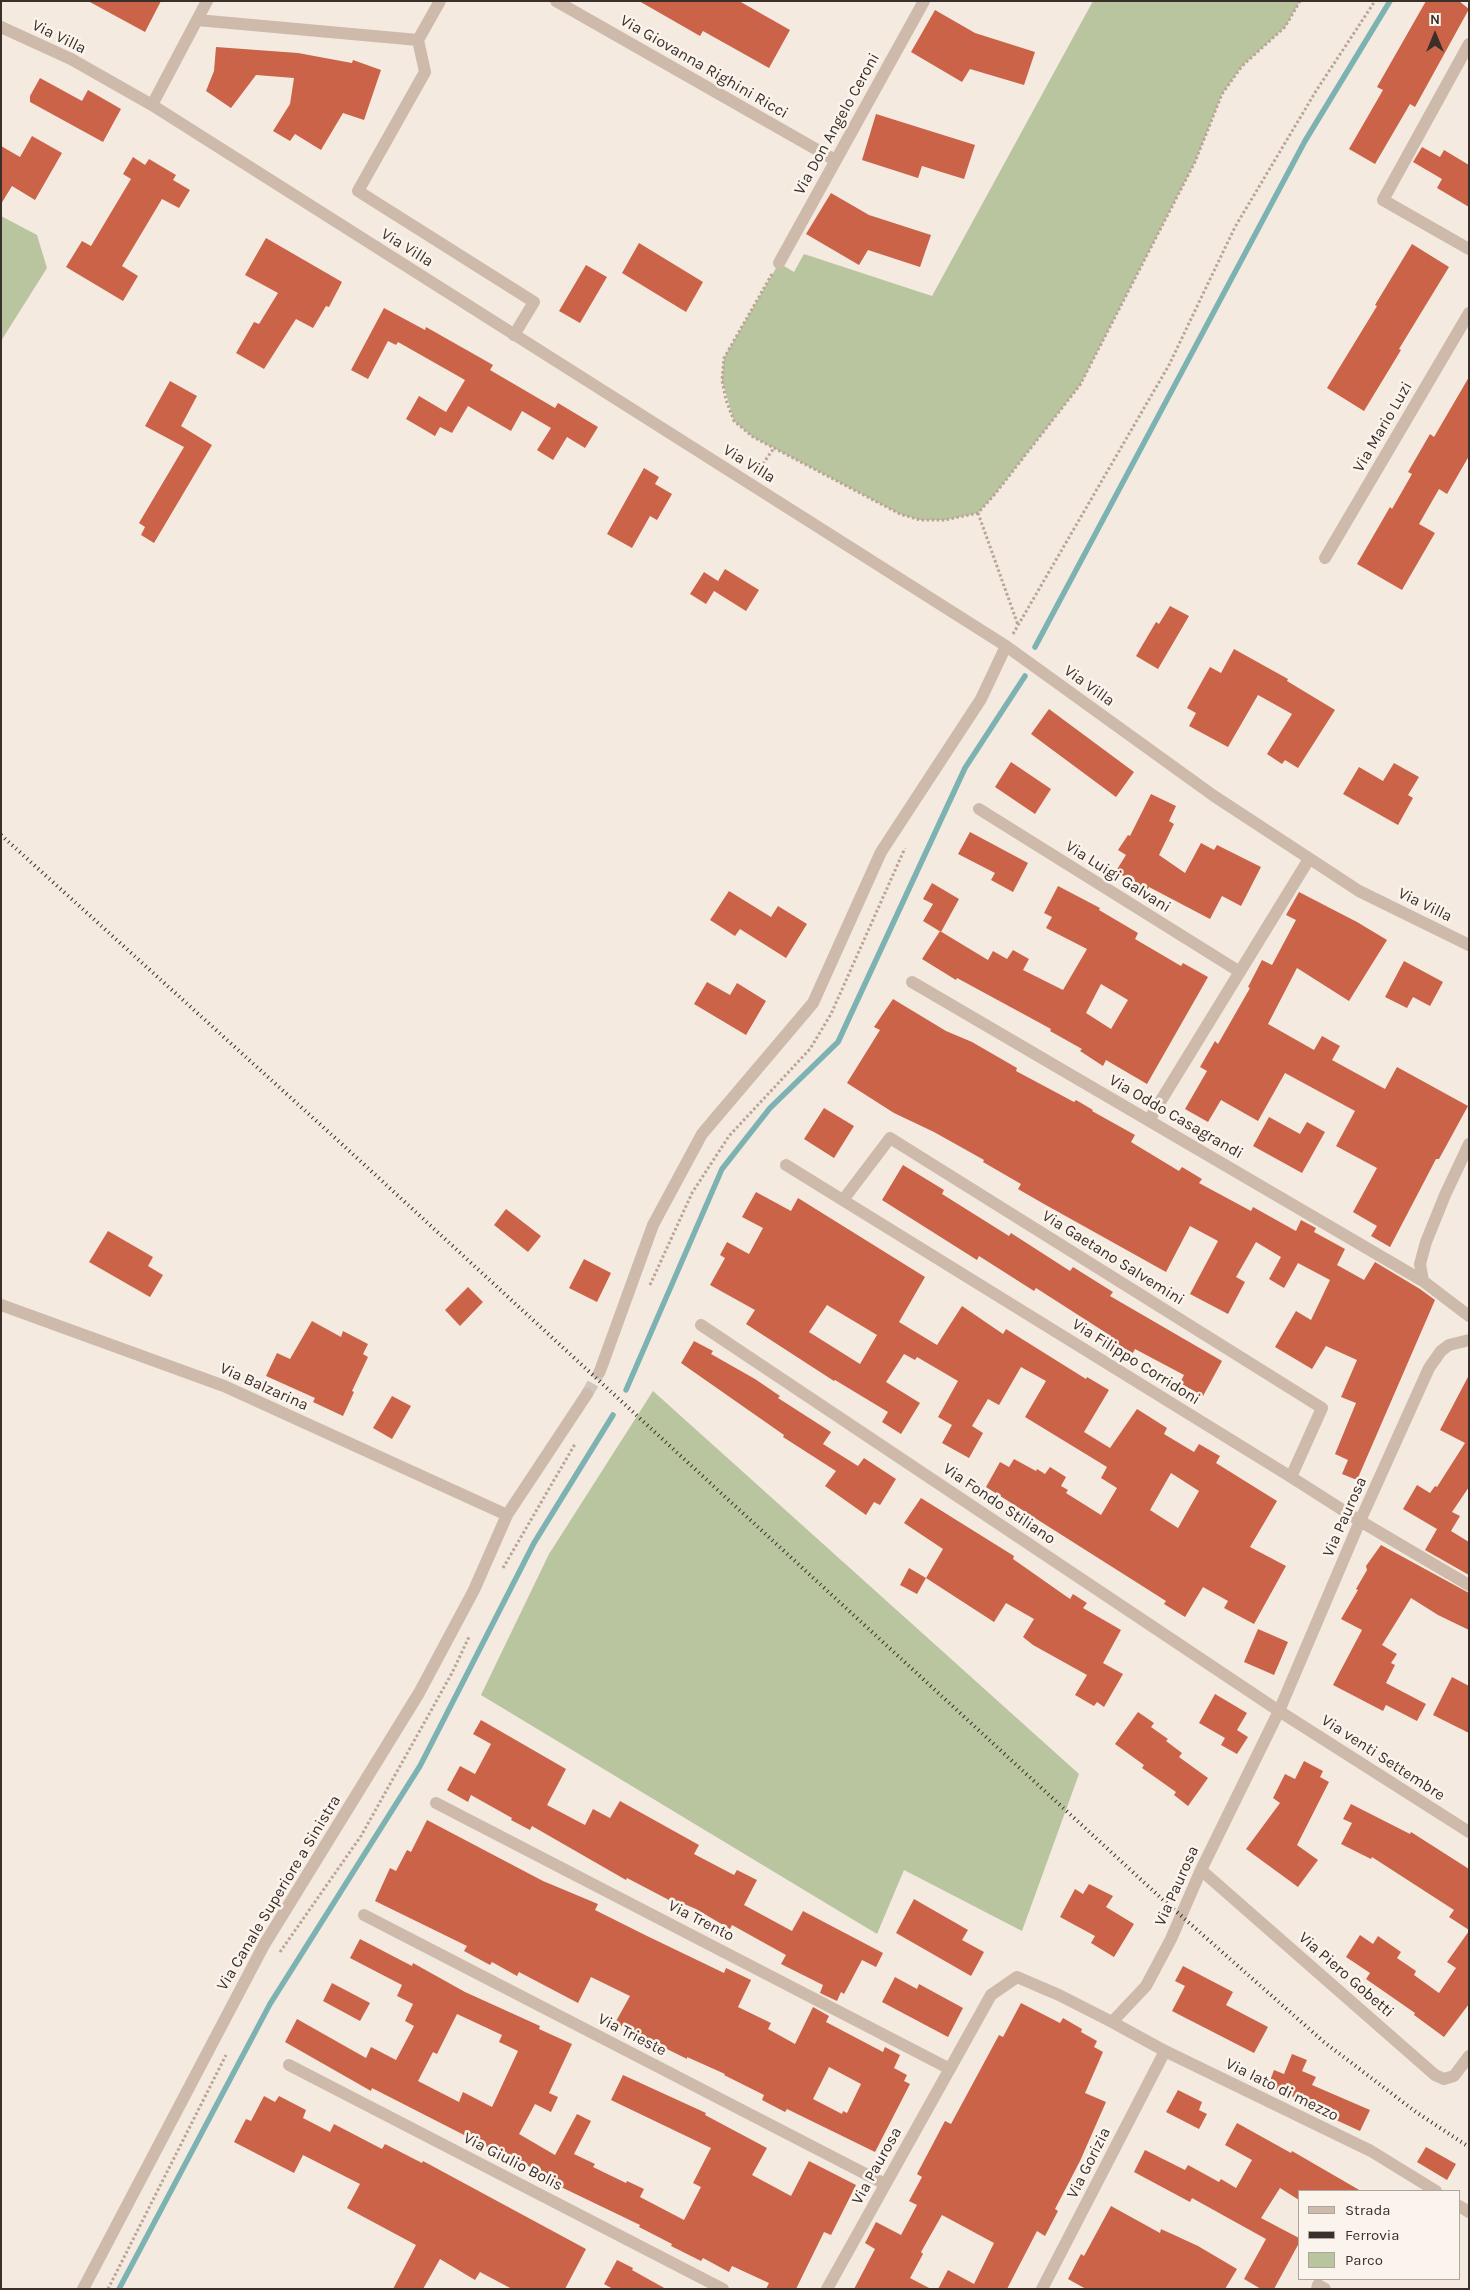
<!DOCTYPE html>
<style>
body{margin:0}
#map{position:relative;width:1470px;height:2290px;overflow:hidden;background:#f4eae0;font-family:Karla,sans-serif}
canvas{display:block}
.frame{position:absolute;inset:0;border:2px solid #3b2f2a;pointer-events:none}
.legend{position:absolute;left:1298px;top:2190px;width:162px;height:90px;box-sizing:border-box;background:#fbf4ed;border:1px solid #aea59f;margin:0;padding:6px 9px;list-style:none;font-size:15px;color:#3b2f2a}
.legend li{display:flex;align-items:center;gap:10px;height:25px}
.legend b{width:25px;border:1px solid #aea59f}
.north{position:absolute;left:1410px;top:10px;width:50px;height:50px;-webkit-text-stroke:4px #fbf4ed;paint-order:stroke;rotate:0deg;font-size:14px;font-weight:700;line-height:20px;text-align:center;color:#3b2f2a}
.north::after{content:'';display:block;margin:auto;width:18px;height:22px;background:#3b2f2a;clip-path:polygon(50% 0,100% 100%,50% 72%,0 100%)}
</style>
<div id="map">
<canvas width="1470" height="2290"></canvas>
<div class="frame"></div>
<ul class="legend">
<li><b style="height:6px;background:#cebaab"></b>Strada</li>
<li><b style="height:6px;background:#3b2f2a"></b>Ferrovia</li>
<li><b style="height:14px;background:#b9c59f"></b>Parco</li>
</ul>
<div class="north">N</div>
</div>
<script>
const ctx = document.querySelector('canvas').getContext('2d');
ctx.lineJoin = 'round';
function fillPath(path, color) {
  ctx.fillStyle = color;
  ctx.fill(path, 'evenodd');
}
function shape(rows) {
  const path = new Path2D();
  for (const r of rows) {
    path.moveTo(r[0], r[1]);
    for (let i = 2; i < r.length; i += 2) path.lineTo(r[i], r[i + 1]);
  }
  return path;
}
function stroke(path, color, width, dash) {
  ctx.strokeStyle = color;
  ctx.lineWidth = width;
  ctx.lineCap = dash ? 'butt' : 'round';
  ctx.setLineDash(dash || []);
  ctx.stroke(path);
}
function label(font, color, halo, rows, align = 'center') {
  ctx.font = font + ' Karla,sans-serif';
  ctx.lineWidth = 5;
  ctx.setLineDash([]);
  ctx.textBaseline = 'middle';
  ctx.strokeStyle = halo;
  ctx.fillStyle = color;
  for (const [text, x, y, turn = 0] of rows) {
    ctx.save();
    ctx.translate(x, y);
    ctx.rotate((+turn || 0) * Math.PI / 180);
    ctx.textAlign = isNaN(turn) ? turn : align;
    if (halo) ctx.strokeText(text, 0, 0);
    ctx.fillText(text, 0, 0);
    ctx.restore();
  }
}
fillPath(shape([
 [1093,1,1300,1,1285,27,1242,66,1222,94,1195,162,1080,385,995,494,978,513,945,520,920,520,900,514,753,437,734,421,722,380,724,358,779,263,794,272,804,254,932,296],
 [1,216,37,235,47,268,1,341],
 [653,1391,1079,1774,1022,1931,904,1870,877,1934,481,1695,549,1554]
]), '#b9c59f');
stroke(shape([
 [1035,647,1305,141,1390,1],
 [626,1390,722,1169,770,1108,838,1042,965,768,1025,676],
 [119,2289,270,2004,420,1766,534,1543,613,1415]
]), '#7db2b3', 5.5);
fillPath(shape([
 [88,1,161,1,145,32],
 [639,1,739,1,790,30,769,68,703,31,700,36],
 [1426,1,1459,1,1469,9,1415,107,1410,104,1375,164,1349,149,1383,90,1377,87],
 [935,10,975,33,1035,52,1024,85,970,69,962,82,911,52],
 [216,47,298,53,352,63,353,60,381,70,364,120,343,113,321,150,295,134,290,141,273,131,290,104,294,78,256,75,231,108,206,91,214,71],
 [40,78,82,101,88,90,121,109,103,142,30,102,30,96],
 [876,114,975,145,964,179,922,166,918,178,862,160],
 [32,136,62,153,35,200,12,186,1,204,1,146,20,157],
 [1422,147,1440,157,1444,150,1469,165,1469,207,1437,188,1442,179,1413,162],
 [133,157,145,165,149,159,176,175,173,180,190,190,179,208,162,199,122,266,138,276,123,301,66,267,82,241,91,246,131,179,123,174],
 [831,193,869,215,931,235,920,267,868,250,859,265,806,234],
 [266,238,342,282,329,307,326,306,313,328,296,319,264,369,236,353,254,322,259,324,278,293,245,275],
 [639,243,703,282,686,312,622,273],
 [1412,244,1449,267,1399,349,1401,350,1364,411,1327,388,1377,306,1375,305],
 [586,265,607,277,580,323,559,311],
 [384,308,425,330,426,327,479,357,493,365,490,370,555,408,558,403,598,427,585,448,567,437,553,460,537,450,551,428,522,411,511,431,468,406,452,433,440,427,435,436,406,419,419,396,446,412,465,380,398,342,396,345,388,341,368,379,351,370],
 [1469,377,1469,456,1447,494,1439,489,1419,524,1435,533,1402,590,1357,564,1390,507,1392,509,1412,474,1408,472,1430,434,1434,437],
 [170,381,197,396,181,426,212,445,154,543,141,535,145,527,139,523,184,447,145,426],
 [644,468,659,477,655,484,672,494,657,520,650,516,632,548,607,534],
 [725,569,759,590,746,611,714,591,706,604,690,594,704,572,718,581],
 [1170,606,1189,616,1158,669,1136,656,1156,622,1159,624],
 [1234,649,1288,679,1287,681,1335,710,1298,768,1285,760,1282,764,1267,754,1292,714,1258,695,1228,747,1189,726,1196,713,1187,708,1210,667,1221,673],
 [1049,709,1134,772,1116,797,1031,734],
 [1011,762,1051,789,1035,814,995,787],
 [1394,763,1419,777,1408,795,1413,798,1398,825,1343,794,1359,767,1383,781],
 [1151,794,1176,806,1169,821,1174,824,1159,855,1185,873,1201,843,1214,850,1217,845,1261,867,1241,906,1222,896,1210,919,1149,887,1146,891,1116,871,1126,855,1118,850,1128,835,1130,836],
 [970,832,1028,863,1013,892,991,880,995,873,958,854],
 [932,883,959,899,941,932,923,921,933,904,923,899],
 [1058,886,1100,908,1099,910,1138,933,1135,939,1181,966,1183,963,1208,977,1147,1084,1106,1060,1103,1066,1080,1051,1082,1049,1050,1031,1051,1029,957,978,956,980,922,959,940,931,988,960,993,951,1007,959,1013,950,1029,959,1023,970,1063,990,1087,949,1046,928,1052,917,1044,913],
 [1101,984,1128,1000,1111,1029,1086,1013],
 [729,891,771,917,778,906,807,924,786,958,740,929,735,936,710,920],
 [1299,892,1357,922,1387,940,1349,1001,1297,968,1268,1024,1314,1050,1322,1036,1340,1046,1332,1060,1385,1089,1397,1067,1468,1106,1439,1159,1436,1159,1390,1247,1371,1236,1377,1226,1353,1212,1377,1168,1336,1146,1355,1111,1285,1073,1258,1121,1221,1100,1208,1122,1185,1109,1207,1071,1200,1067,1215,1041,1218,1044,1250,988,1248,987,1262,960,1272,965,1296,920,1286,915],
 [1404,961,1443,982,1430,1006,1413,997,1407,1008,1385,997],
 [707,982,730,995,737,983,766,1001,746,1035,694,1004],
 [893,999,946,1031,972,1042,1017,1068,1016,1071,1074,1102,1076,1100,1093,1110,1092,1111,1135,1135,1131,1142,1179,1171,1182,1167,1202,1179,1199,1183,1251,1211,1253,1207,1296,1231,1301,1220,1316,1228,1314,1232,1345,1249,1337,1265,1364,1280,1375,1262,1420,1289,1435,1300,1357,1480,1342,1474,1348,1460,1335,1454,1356,1403,1341,1397,1357,1360,1326,1346,1312,1369,1275,1347,1296,1311,1311,1320,1330,1280,1298,1263,1284,1288,1269,1279,1281,1257,1256,1242,1236,1277,1245,1282,1228,1314,1190,1294,1218,1241,1190,1226,1166,1272,1044,1204,1018,1189,1021,1184,983,1162,984,1160,934,1132,894,1113,847,1083,880,1030,874,1027],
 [824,1108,854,1126,834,1158,804,1139],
 [1269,1117,1300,1134,1307,1122,1325,1132,1302,1173,1253,1146],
 [903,1165,944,1190,942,1194,1009,1236,1011,1233,1070,1271,1073,1267,1113,1292,1110,1296,1222,1361,1203,1396,1180,1383,1184,1375,1135,1349,1133,1353,1109,1340,1111,1336,1036,1288,1034,1291,979,1256,977,1260,882,1200],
 [756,1192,791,1211,798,1198,925,1277,899,1322,937,1345,962,1306,1003,1334,1006,1329,1086,1379,1087,1377,1109,1390,1084,1432,1110,1448,1137,1409,1167,1428,1164,1434,1194,1452,1199,1444,1220,1456,1216,1463,1277,1501,1250,1547,1286,1566,1254,1624,1224,1608,1228,1601,1203,1587,1185,1617,1164,1604,1166,1601,986,1487,1000,1462,1009,1467,1014,1459,1036,1471,1037,1469,1045,1474,1050,1467,1066,1477,1061,1486,1068,1490,1066,1493,1101,1515,1117,1488,1101,1478,1107,1467,1025,1417,1046,1381,1021,1367,999,1405,988,1399,972,1426,983,1433,969,1458,942,1443,952,1425,938,1417,958,1381,917,1357,915,1360,904,1354,886,1382,920,1403,901,1434,882,1422,888,1412,835,1380,834,1381,746,1324,755,1310,710,1285,725,1258,720,1255,727,1242,749,1254,763,1228,742,1217],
 [827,1305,877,1335,860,1364,809,1332],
 [1171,1473,1199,1491,1178,1528,1150,1510],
 [506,1209,541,1236,528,1252,494,1225],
 [108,1231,153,1257,148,1266,163,1275,150,1297,89,1262],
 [584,1259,611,1273,597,1302,569,1288],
 [468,1287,483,1302,460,1326,445,1310],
 [312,1321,341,1337,343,1331,368,1344,363,1354,368,1357,352,1391,354,1392,343,1416,313,1402,315,1398,266,1376,277,1353,290,1359],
 [694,1341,713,1351,711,1354,755,1379,780,1396,778,1398,831,1432,823,1444,858,1466,864,1458,896,1479,880,1505,874,1502,866,1515,825,1486,836,1471,783,1437,784,1435,681,1363],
 [1469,1375,1469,1487,1452,1512,1460,1516,1451,1531,1469,1542,1469,1575,1425,1550,1437,1529,1403,1509,1417,1485,1430,1493,1435,1486,1437,1487,1465,1443,1440,1430],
 [392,1396,411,1406,392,1439,373,1428],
 [921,1498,1014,1556,1013,1559,1070,1599,1073,1594,1087,1603,1083,1608,1121,1630,1103,1663,1123,1674,1104,1707,1097,1702,1094,1706,1075,1695,1087,1675,1033,1645,1023,1637,1034,1619,1006,1603,994,1622,926,1578,943,1549,904,1523],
 [1381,1545,1469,1593,1469,1630,1438,1615,1411,1598,1382,1645,1397,1654,1391,1663,1395,1665,1386,1683,1426,1704,1417,1721,1386,1705,1383,1711,1333,1685,1362,1630,1341,1619,1358,1590,1356,1589,1367,1570,1366,1566],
 [909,1568,926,1578,917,1594,900,1585],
 [1258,1629,1288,1642,1274,1675,1244,1662],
 [1452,1677,1469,1686,1469,1733,1433,1715],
 [1215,1694,1247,1713,1237,1730,1248,1737,1237,1754,1221,1745,1225,1738,1199,1723],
 [1138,1712,1154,1723,1151,1727,1168,1739,1166,1741,1182,1753,1179,1757,1208,1778,1188,1806,1174,1795,1176,1792,1142,1768,1144,1765,1115,1744],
 [481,1720,566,1769,547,1805,585,1825,593,1809,610,1818,620,1801,699,1845,694,1854,734,1875,737,1870,757,1880,744,1905,792,1931,803,1911,883,1953,876,1967,862,1960,844,1994,841,1992,837,2001,820,1993,823,1985,781,1964,786,1955,732,1925,730,1929,696,1909,670,1898,669,1900,627,1878,626,1880,532,1826,530,1830,511,1820,512,1818,471,1795,468,1802,447,1790,460,1766,475,1774,491,1744,473,1734],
 [1304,1761,1323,1771,1320,1777,1329,1782,1297,1845,1318,1860,1298,1887,1246,1849,1280,1803,1273,1798,1285,1774,1295,1779],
 [1351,1804,1410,1834,1411,1832,1469,1869,1469,1930,1449,1917,1454,1910,1372,1857,1371,1859,1341,1844,1352,1823,1343,1819],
 [427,1820,543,1881,598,1904,595,1910,645,1935,724,1973,726,1968,751,1980,738,2007,771,2023,768,2029,795,2044,813,2007,829,2016,826,2022,883,2052,885,2047,900,2055,894,2068,907,2075,904,2081,910,2084,875,2152,787,2109,785,2112,762,2100,764,2095,724,2075,725,2074,687,2057,687,2059,615,2023,630,1996,591,1977,578,2003,519,1972,517,1976,492,1962,490,1965,464,1951,467,1946,375,1901,390,1868,396,1871,407,1850,411,1852],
 [829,2067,861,2084,847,2113,843,2111,842,2114,813,2099],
 [1089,1884,1113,1896,1106,1907,1134,1924,1114,1957,1091,1943,1095,1936,1060,1917,1075,1889,1083,1894],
 [914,1899,968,1930,962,1940,984,1952,971,1976,896,1933],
 [1469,1931,1469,2004,1444,2037,1414,2015,1415,2013,1366,1979,1370,1973,1346,1957,1360,1935,1373,1944,1378,1936,1401,1952,1397,1958,1416,1971,1414,1975,1439,1993,1456,1968,1447,1962],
 [360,1939,412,1966,413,1963,465,1992,540,2026,539,2029,572,2044,549,2093,558,2097,551,2112,535,2104,519,2134,555,2155,577,2114,591,2121,574,2154,595,2164,593,2167,626,2183,627,2181,644,2189,640,2197,684,2220,701,2187,693,2183,711,2148,611,2100,623,2075,706,2113,705,2115,767,2148,752,2175,791,2196,809,2161,856,2185,831,2235,824,2232,796,2289,766,2289,769,2283,732,2266,729,2272,703,2258,701,2261,671,2246,672,2244,639,2227,640,2225,561,2187,562,2185,514,2158,513,2160,372,2088,371,2091,285,2042,297,2019,366,2058,371,2047,396,2060,414,2026,405,2021,413,2004,397,1996,402,1985,350,1958],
 [457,2014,502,2035,499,2042,518,2051,492,2107,463,2092,459,2102,418,2081,433,2052,437,2054],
 [1183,1966,1233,1992,1226,2005,1268,2027,1254,2053,1172,2011,1185,1986,1175,1981],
 [895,1977,917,1989,919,1984,963,2008,948,2037,882,2002],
 [332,1983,370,2003,360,2021,323,2001],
 [1021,2003,1060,2023,1063,2018,1082,2029,1081,2032,1097,2041,1094,2047,1103,2052,1085,2093,1106,2102,1080,2161,1055,2209,1058,2211,1045,2236,1037,2231,1007,2289,938,2289,948,2270,974,2284,994,2243,942,2215,921,2252,923,2254,910,2278,931,2289,854,2289,875,2249,865,2243,876,2222,901,2235,917,2205,909,2201,922,2177,917,2174,945,2121,951,2124,999,2035,1003,2037],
 [1292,2054,1307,2060,1302,2071,1316,2077,1312,2085,1370,2110,1360,2131,1336,2120,1338,2116,1268,2086,1274,2070,1284,2074],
 [1178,2090,1202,2102,1199,2110,1207,2114,1199,2129,1166,2112],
 [264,2096,275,2102,279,2096,306,2110,303,2118,330,2132,334,2124,382,2149,385,2144,422,2163,423,2161,586,2249,565,2289,512,2289,480,2272,475,2280,440,2259,423,2289,393,2289,416,2245,347,2208,360,2184,303,2155,294,2173,234,2142,246,2119,251,2121],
 [1237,2123,1291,2153,1292,2151,1361,2191,1299,2191,1299,2200,1280,2188,1261,2218,1299,2238,1299,2243,1274,2289,1261,2289,1244,2279,1266,2239,1192,2198,1190,2202,1134,2172,1145,2150,1185,2170,1188,2165,1219,2182,1221,2179,1236,2188,1252,2160,1225,2145],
 [1426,2147,1456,2164,1447,2180,1417,2162],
 [1111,2206,1160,2233,1161,2229,1198,2246,1237,2269,1225,2289,1086,2289,1068,2279,1081,2254,1084,2256],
 [617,2260,633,2268,632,2270,666,2289,613,2289,604,2284]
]), '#cb6348');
stroke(shape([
 [587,1394,600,1371]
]), '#cfc5bc', 12, [12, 6]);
stroke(shape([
 [772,274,724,358,722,380,726,400,734,421,753,437,900,514,920,520,945,520,978,513,995,494,1080,385,1195,162,1222,94,1242,66,1285,27,1300,1],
 [757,472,774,448],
 [978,513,1018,625],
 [1013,634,1169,365,1235,227,1316,91,1375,1],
 [650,1285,692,1193,729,1136,810,1049,831,1014,905,848],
 [503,1568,575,1444],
 [280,1952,361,1836,452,1673,469,1637],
 [108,2289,226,2055]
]), '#baa495', 3, [2.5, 2.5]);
stroke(shape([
 [556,1,835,160],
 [197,20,418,40,440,1],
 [1,27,71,59,152,105,1006,646,1214,796,1359,891,1469,945],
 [418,40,425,72,358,191,534,302,514,335],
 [1469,44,1383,200,1469,249],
 [152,105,207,1],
 [779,263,924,1],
 [1325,558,1469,313],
 [979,809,1240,972],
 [912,982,1423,1281],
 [1149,1120,1309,859],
 [1469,1144,1445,1195,1426,1242,1420,1264,1423,1281,1469,1316],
 [786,1165,1291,1477,1360,1521,1469,1585],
 [843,1200,890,1138,1322,1408,1291,1477],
 [1,1305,224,1386,507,1515],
 [701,1325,1279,1711,1469,1832],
 [600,1371,653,1225,702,1134,813,1003,881,852,981,699,1006,646],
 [436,1803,950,2069],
 [1201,1870,1435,2075,1444,2079,1454,2076,1469,2056],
 [364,1915,885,2184],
 [1112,2022,1165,2051,1371,2151,1436,2191],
 [289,2065,723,2289],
 [1459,2206,1469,2212],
 [83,2289,264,1945,419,1693,474,1590,507,1515,587,1394],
 [827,2289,991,1995,1017,1977,1059,1995,1112,2022,1146,1986,1171,1939,1201,1870,1279,1711,1360,1521,1429,1368,1441,1351,1449,1345,1469,1340],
 [1042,2289,1165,2051],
 [1317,2289,1318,2285,1325,2289]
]), '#cebaab', 12);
stroke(shape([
 [1,835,344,1146,1161,1898,1324,2042,1416,2112,1469,2147]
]), '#3b2f2a', 4, [1, 4]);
label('16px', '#3b2f2a', '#fbf4ed', [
 ["Via Villa",59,37,26],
 ["Via Giovanna Righini Ricci",704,67,30],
 ["Via Don Angelo Ceroni",837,124,-61],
 ["Via Villa",407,248,32],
 ["Via Mario Luzi",1383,427,-60],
 ["Via Villa",749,464,32],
 ["Via Villa",1089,686,36],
 ["Via Luigi Galvani",1118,877,32],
 ["Via Villa",1425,905,26],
 ["Via Oddo Casagrandi",1176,1117,30],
 ["Via Gaetano Salvemini",1113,1258,32],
 ["Via Filippo Corridoni",1136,1362,32],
 ["Via Balzarina",264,1387,24],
 ["Via Fondo Stiliano",999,1504,34],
 ["Via Paurosa",1345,1517,-66],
 ["Via venti Settembre",1383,1758,33],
 ["Via Paurosa",1177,1886,-66],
 ["Via Canale Superiore a Sinistra",279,1893,-59],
 ["Via Trento",701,1921,27],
 ["Via Piero Gobetti",1346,1975,41],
 ["Via Trieste",632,2035,27],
 ["Via lato di mezzo",1282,2090,26],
 ["Via Giulio Bolis",513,2162,27],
 ["Via Gorizia",1089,2163,-63],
 ["Via Paurosa",877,2166,-61]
]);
</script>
